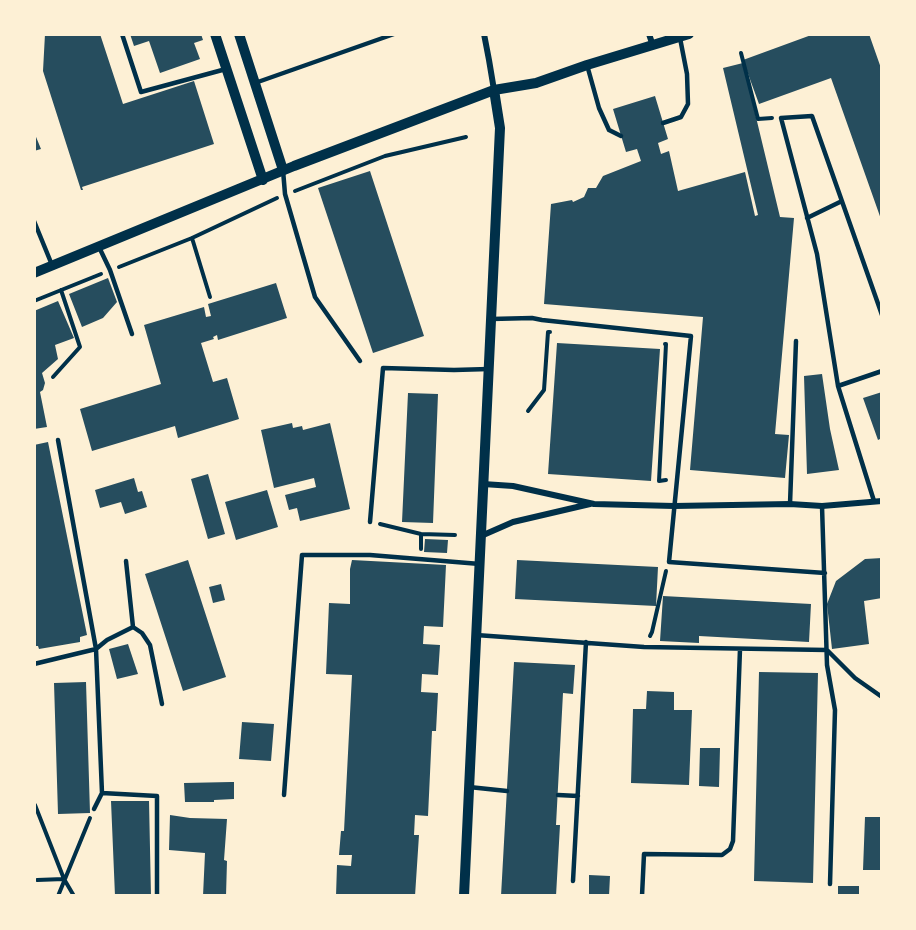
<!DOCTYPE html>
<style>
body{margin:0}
#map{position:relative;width:916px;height:930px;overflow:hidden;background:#fdf0d5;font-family:"Noto Sans",sans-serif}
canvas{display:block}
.frame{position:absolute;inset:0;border:36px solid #fdf0d5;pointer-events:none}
</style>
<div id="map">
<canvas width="916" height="930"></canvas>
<div class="frame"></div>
</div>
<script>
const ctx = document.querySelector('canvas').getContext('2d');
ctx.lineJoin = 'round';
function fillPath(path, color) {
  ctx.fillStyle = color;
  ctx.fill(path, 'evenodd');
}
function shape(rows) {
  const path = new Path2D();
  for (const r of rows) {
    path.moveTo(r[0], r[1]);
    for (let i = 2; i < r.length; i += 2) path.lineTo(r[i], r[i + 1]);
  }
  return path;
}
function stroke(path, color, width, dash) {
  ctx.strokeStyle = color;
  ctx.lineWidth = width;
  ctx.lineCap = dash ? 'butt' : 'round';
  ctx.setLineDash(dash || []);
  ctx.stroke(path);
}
fillPath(shape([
 [45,34,100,34,123,104,194,81,214,144,82,187,83,190,81,190,43,71],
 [130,34,201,34,203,40,194,43,200,59,160,73,149,41,134,46],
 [814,34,869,34,882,71,882,222,831,78,759,104,743,60],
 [743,63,780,217,794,218,775,434,789,435,785,478,690,470,703,317,544,304,551,204,572,200,573,202,584,197,588,188,596,188,603,176,641,161,637,149,626,152,613,109,655,96,668,139,658,143,661,154,669,151,678,191,745,172,755,216,758,215,723,68],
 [34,132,41,149,34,151],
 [370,171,424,336,373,353,318,188],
 [108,278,117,302,103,318,82,327,69,294],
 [276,283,287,318,218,340,217,335,213,337,214,339,201,343,213,382,227,378,239,419,178,438,175,426,92,451,80,409,161,384,144,325,204,307,206,317,211,316,208,304],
 [58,301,74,338,55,345,58,359,42,373,45,383,43,390,40,392,47,427,34,429,34,311],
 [557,343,660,349,651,481,548,474],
 [822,374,830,429,839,470,807,474,804,376],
 [882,392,882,438,878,440,863,398],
 [408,393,438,394,433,523,402,522],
 [292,423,293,428,302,426,303,430,330,423,350,509,300,521,297,508,289,510,285,495,316,487,314,478,274,488,261,430],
 [48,442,87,635,80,637,80,642,39,649,38,646,34,646,34,445],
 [208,474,225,534,208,539,191,479],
 [134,478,138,492,142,491,147,507,125,514,121,502,100,508,95,490],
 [267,490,278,527,236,540,225,502],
 [425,539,448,540,447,553,424,552],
 [882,558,882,598,864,601,869,644,832,649,827,604,836,581,865,559],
 [188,560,226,677,183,691,145,574],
 [352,560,446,565,443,627,424,626,423,644,440,645,438,675,422,674,421,692,438,693,436,731,432,731,428,816,415,815,414,835,419,835,415,896,336,896,337,865,351,866,352,855,339,855,341,831,344,831,352,675,326,674,329,603,350,604,350,569],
 [517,560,658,567,656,606,515,599],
 [221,584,225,600,213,603,209,587],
 [663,596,811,604,809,642,699,636,699,643,660,641],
 [128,644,138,674,117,679,109,649],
 [514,662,575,665,573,694,563,693,556,825,560,825,556,896,501,896],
 [759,672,818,673,813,883,754,881],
 [86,682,90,813,58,814,54,683],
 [647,691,674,692,674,710,692,710,689,785,631,783,633,709,646,709],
 [242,722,274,724,271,761,239,759],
 [700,748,720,748,719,787,699,786],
 [231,782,234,782,234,799,214,800,214,802,185,802,184,783],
 [111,801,149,801,151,896,115,896],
 [170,815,190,818,227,819,224,860,227,861,226,896,203,896,205,853,169,850],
 [865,817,882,817,882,870,863,870],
 [589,875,610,876,609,896,589,895],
 [838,886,859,886,859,896,838,896]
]), '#264d5e');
stroke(shape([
 [741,53,758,119,772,118],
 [295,191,385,156,466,137],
 [192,238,210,297],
 [119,267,192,238,277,198],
 [34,301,101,274],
 [665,344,666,344,659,481,666,480],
 [53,377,80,347,61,290],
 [528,411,544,390,548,332,550,332],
 [380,524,421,534,455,535],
 [421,549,421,534],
 [650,636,652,632,666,571],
 [35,805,64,879,74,896],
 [37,880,64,879],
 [58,896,90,818]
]), '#003049', 4);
stroke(shape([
 [122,34,141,92,226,69],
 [587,65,599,108,609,130,621,136],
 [255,83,394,34],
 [663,123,681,117,688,104,687,74,680,38],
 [283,170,285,194,315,297,360,361],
 [807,218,842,201],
 [34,221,52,265],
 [99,247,110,270,132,334],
 [491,319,532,318,542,320,691,336,669,562,825,573],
 [838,386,882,371],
 [58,440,96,649,102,793,94,809],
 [874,501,838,386,817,254,781,118,812,116,882,315],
 [790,504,796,341],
 [822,506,827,665,835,710,830,884],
 [370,522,383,368,454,370,489,369],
 [126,561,133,627],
 [476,635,644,647,827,650,855,678,882,697],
 [34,664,96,649,107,640,133,627,142,633,150,645,162,704],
 [469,787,507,791],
 [102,793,157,796,157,896],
 [284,795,302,555,370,555,480,564],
 [558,795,578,796],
 [573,881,586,642],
 [642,896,644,854,722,855,730,849,733,841,740,649]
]), '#003049', 4.5);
stroke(shape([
 [484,34,489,60,494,90],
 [649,34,653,46],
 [483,484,513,486,594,504,674,506,790,504,822,506,882,501],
 [481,536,513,522,590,504]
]), '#003049', 6);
stroke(shape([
 [215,34,263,180],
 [239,34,283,170],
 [34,273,294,166,494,90,536,83,587,65,689,34],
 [464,896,500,128,494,90]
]), '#003049', 10);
</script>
